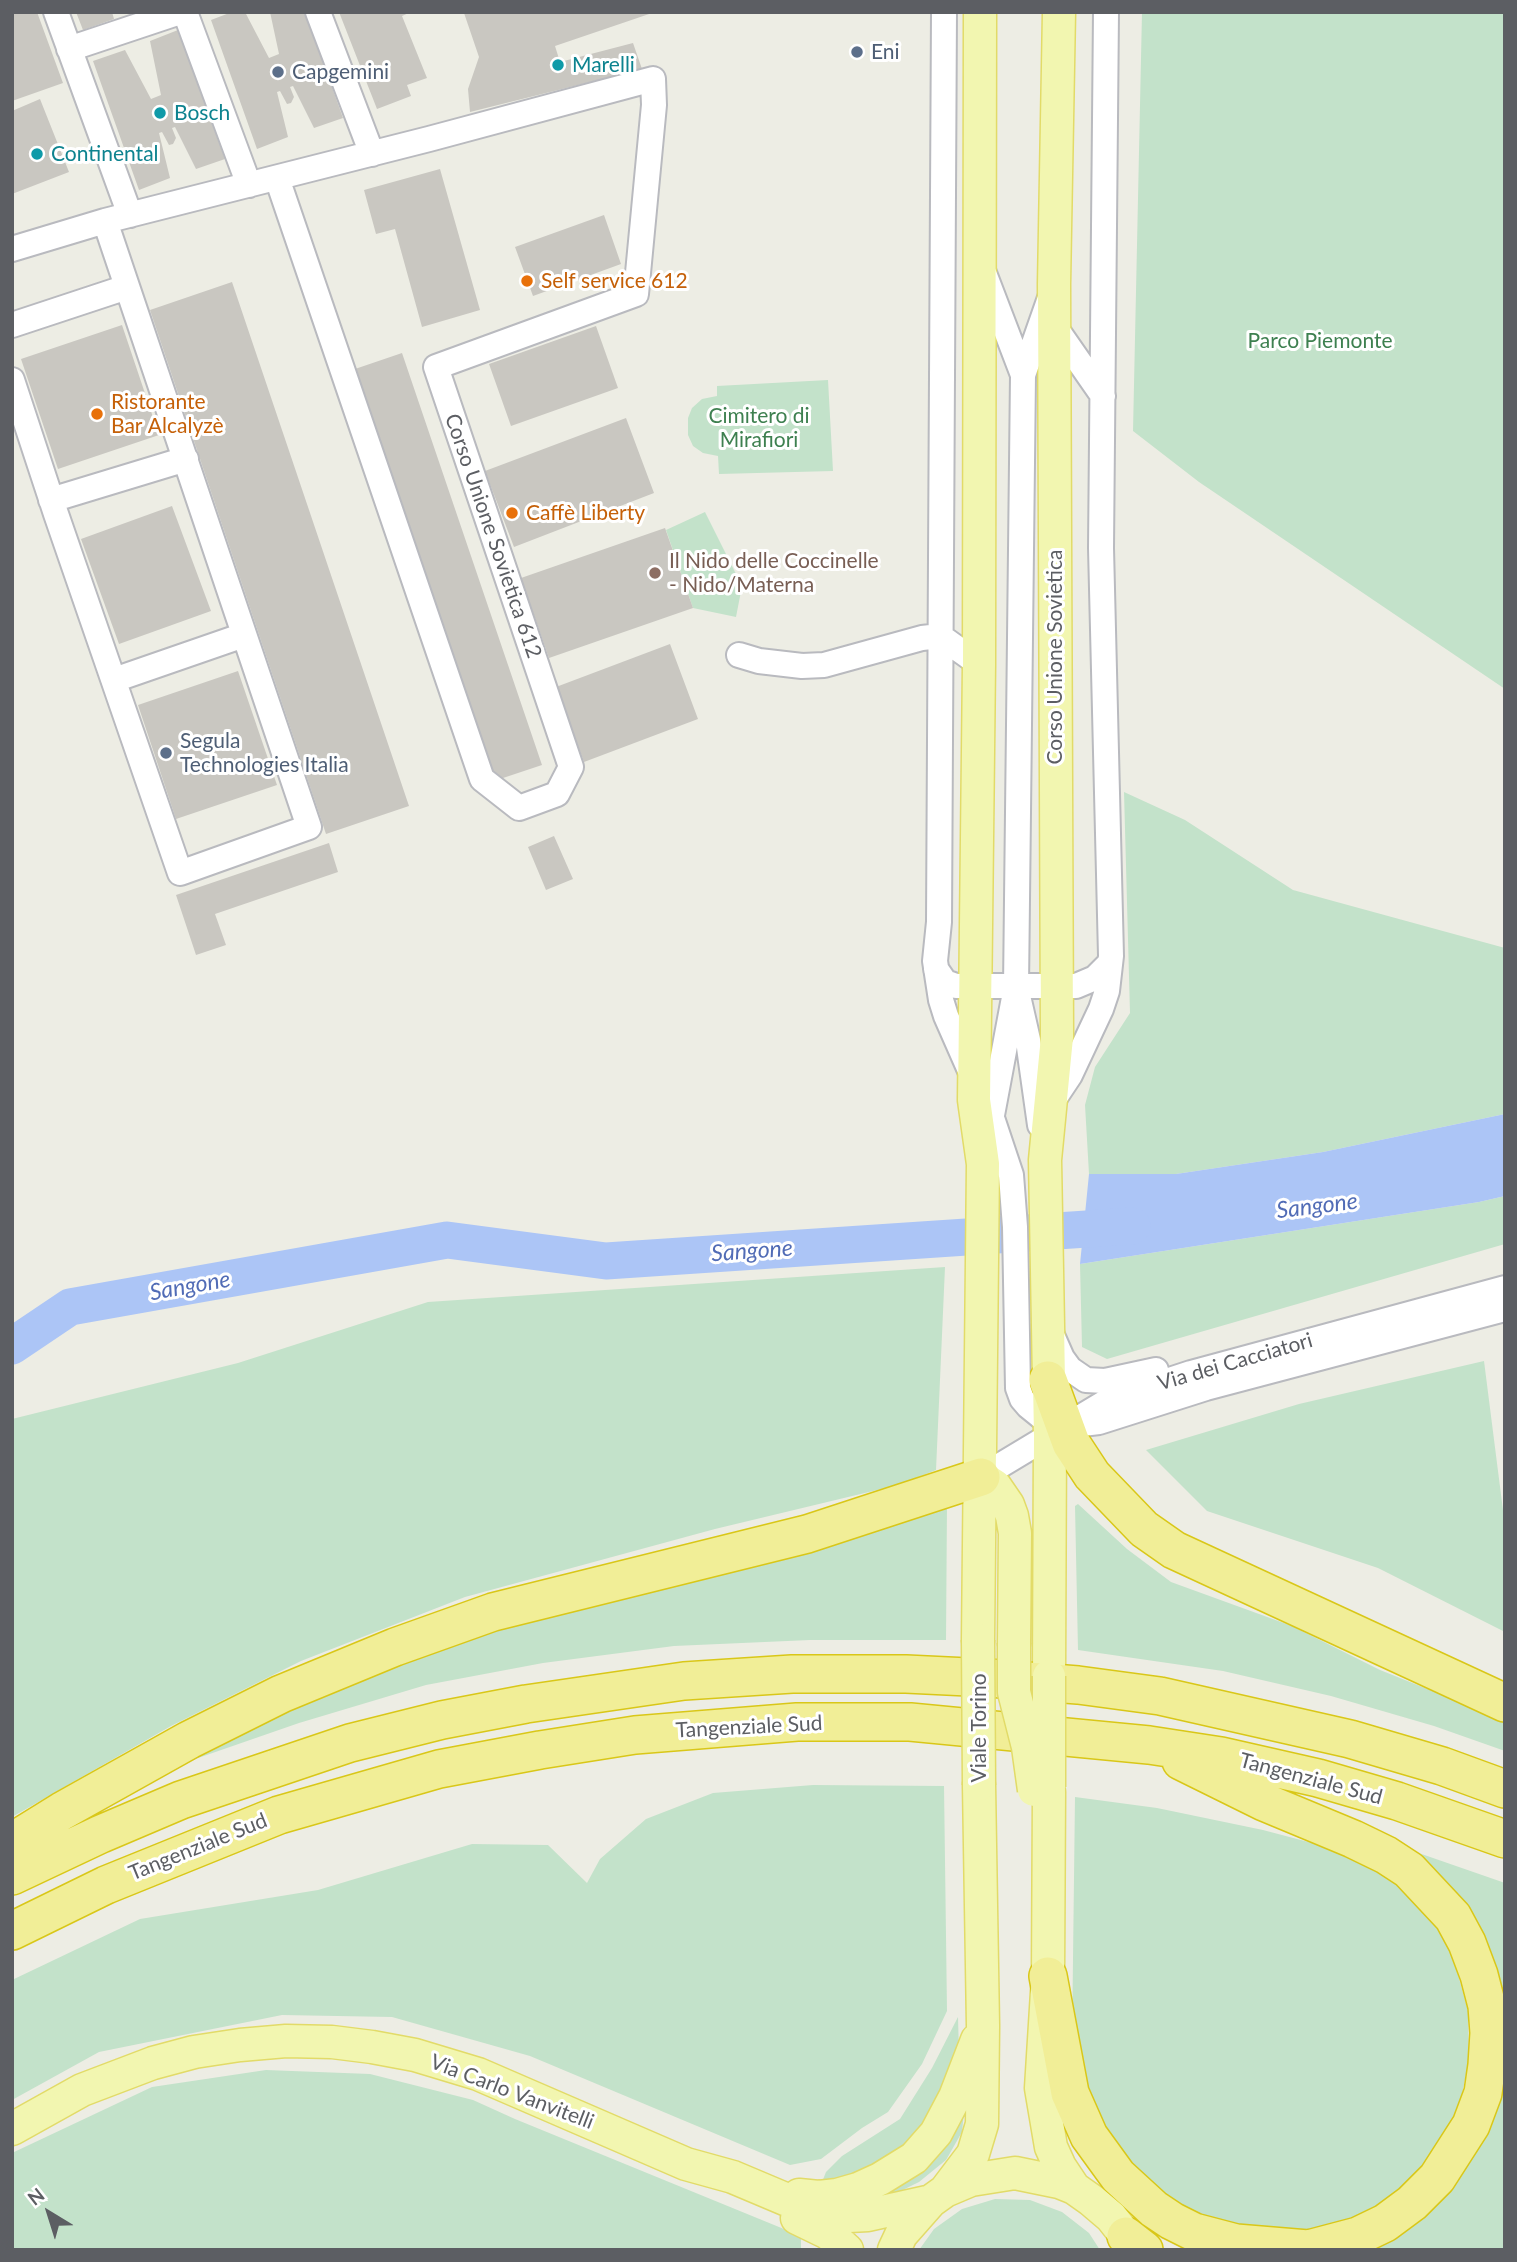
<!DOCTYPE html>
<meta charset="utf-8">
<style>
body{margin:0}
#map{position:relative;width:1517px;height:2262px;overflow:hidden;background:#edede4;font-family:Lato,sans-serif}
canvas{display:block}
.frame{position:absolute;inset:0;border:14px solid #5c5e63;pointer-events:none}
.north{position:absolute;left:14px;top:2178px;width:70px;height:70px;-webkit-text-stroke:5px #fff;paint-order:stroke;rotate:322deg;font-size:19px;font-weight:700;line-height:28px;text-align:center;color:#5c5e63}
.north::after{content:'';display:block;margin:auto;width:24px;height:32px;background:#5c5e63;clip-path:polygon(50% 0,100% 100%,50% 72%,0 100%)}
</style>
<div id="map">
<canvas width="1517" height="2262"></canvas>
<div class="frame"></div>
<div class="north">N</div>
</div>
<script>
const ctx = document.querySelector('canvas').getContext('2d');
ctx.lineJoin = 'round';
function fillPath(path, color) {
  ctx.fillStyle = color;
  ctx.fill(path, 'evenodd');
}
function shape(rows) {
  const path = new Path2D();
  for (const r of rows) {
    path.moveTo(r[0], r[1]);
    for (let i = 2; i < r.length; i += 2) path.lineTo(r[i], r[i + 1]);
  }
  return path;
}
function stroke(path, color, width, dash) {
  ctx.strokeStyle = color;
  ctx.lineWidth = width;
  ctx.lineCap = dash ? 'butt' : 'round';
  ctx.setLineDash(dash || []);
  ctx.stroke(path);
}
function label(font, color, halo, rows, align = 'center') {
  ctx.font = font + ' Lato,sans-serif';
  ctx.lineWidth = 6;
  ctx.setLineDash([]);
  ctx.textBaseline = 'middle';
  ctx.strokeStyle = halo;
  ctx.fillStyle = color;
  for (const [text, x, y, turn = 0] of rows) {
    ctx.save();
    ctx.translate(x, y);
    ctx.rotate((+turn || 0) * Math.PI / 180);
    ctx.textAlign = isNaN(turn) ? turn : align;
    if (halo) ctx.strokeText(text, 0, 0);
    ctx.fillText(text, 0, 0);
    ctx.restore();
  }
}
fillPath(shape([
 [1142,12,1505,12,1505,689,1199,482,1133,431],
 [828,380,833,471,719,474,718,456,703,453,693,446,688,435,688,418,692,408,702,399,717,396,717,386],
 [705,512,742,586,736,617,693,608,666,530],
 [1124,792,1185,820,1293,890,1505,948,1505,1114,1323,1152,1176,1174,1089,1174,1085,1105,1095,1067,1130,1013],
 [1505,1196,1505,1244,1107,1359,1082,1347,1080,1264,1479,1202],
 [945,1267,936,1470,898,1485,715,1529,465,1597,301,1661,171,1726,12,1817,12,1419,238,1363,428,1302],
 [1484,1361,1505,1526,1505,1632,1378,1568,1207,1511,1146,1450,1299,1404],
 [947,1504,946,1640,810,1640,674,1646,543,1663,426,1685,299,1723,175,1766,236,1731,413,1652],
 [1078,1504,1127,1549,1171,1582,1292,1626,1380,1670,1505,1720,1505,1751,1434,1726,1331,1696,1223,1671,1078,1650,1075,1506],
 [813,1785,944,1786,947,2011,922,2064,888,2112,862,2128,821,2159,790,2165,530,2056,392,2017,282,2015,99,2052,12,2100,12,1980,140,1919,318,1890,472,1844,548,1845,587,1883,600,1859,646,1819,713,1793],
 [1075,1797,1157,1808,1263,1830,1335,1849,1392,1877,1435,1923,1451,1949,1468,2011,1469,2059,1460,2105,1446,2133,1423,2166,1397,2192,1359,2220,1324,2232,1260,2238,1166,2207,1092,2123,1072,2040],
 [1410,1850,1505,1883,1505,2250,1357,2250,1419,2213,1471,2161,1497,2093,1503,2026],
 [958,2017,959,2054,925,2130,896,2157,820,2187,826,2172,842,2156,900,2119,932,2068],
 [266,2070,370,2074,473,2100,515,2119,801,2236,801,2250,12,2250,12,2153,152,2087],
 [965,2102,962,2132,946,2160,919,2182,874,2204,870,2193],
 [995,2199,1030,2200,1062,2212,1089,2233,1100,2250,919,2250,934,2229,962,2209]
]), '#c3e2ca');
fillPath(shape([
 [1505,1114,1505,1196,1479,1202,1080,1264,1089,1174,1176,1174,1323,1152]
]), '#acc5f6');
stroke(shape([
 [12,1346,70,1307,447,1240,606,1261,1132,1226]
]), '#acc5f6', 37);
fillPath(shape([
 [12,12,37,12,63,83,12,101],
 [76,12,112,12,114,19,83,30],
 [232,12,245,12,269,58,279,54,270,12,305,12,343,118,314,128,293,86,290,87,294,97,291,103,287,104,280,91,277,92,288,137,257,149,211,20],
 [339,12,411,12,402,16,427,78,407,85,411,96,377,109],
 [655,12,555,46,560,62,633,43,642,69,470,112,468,89,479,57,464,13],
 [178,30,225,159,196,169,175,127,172,128,176,138,173,144,169,145,162,132,159,133,170,178,139,190,93,61,125,50,151,99,161,95,150,41],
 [40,99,69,172,12,194,12,111],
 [440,169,480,310,422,327,395,229,376,234,364,190],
 [604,215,621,264,533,296,515,247],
 [232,282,409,806,326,834,150,310],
 [122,325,159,435,58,469,21,359],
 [596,326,618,388,511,426,489,364],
 [402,353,542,765,494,781,355,369],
 [626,418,654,493,514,547,485,471],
 [172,506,211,611,119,644,81,539],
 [665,528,693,608,549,658,521,578],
 [670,644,698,719,584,762,556,687],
 [238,671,277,785,176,819,138,705],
 [554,836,573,879,546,890,528,847],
 [329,843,338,872,215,914,226,945,196,955,176,895]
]), '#c9c7c1');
const minor = shape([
 [56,12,130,215],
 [185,12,249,185],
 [318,12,372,154],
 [944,12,939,922,935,961,941,1000,946,1016,972,1075],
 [69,49,180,12],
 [12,249,105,221,429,139,653,79,654,105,636,294,436,367,571,767,557,794,519,808,482,779,277,178],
 [984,273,1023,375],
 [12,325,127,287],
 [1055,327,1103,396],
 [12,380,56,514,180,873,309,827,105,221],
 [51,500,186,459],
 [739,655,759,661,802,666,824,665,922,638,940,636,979,664],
 [114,680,244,635],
 [936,969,945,982,956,986,1076,986,1095,978,1110,963],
 [1018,996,1028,1040,1040,1125],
 [1050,1105,1070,1075,1101,1009,1107,991,1111,956,1101,548,1106,12],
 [993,1121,1011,1175,1015,1227,1018,1388,1022,1399,1028,1406,1049,1423,1065,1426,1099,1422,1206,1388,1505,1309],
 [986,1147,1016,987,1023,375,1050,298],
 [1051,1333,1062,1358,1070,1369,1086,1380,1105,1381,1156,1370],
 [981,1477,1109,1400,1191,1373,1505,1288]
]);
const major = shape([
 [981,1477,995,1486,1008,1505,1012,1516,1015,1533,1014,1643],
 [978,1640,983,1164,974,1100,979,664,980,12],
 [1049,1676,1050,1436,1045,1160,1057,1037,1054,284,1059,12],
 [1049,1792,1048,1976,1041,2088,1051,2147,1060,2167,1074,2188],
 [12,2129,82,2090,153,2063,194,2052,240,2045,286,2041,332,2042,372,2047,415,2055,478,2074,686,2164,733,2177,816,2212,849,2216,868,2215,931,2201],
 [945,2191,973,2154,982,2124,983,2026,979,1785],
 [799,2195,819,2197,837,2195,858,2189,880,2179,914,2158,936,2133,955,2097,977,2040],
 [797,2218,828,2233,847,2250],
 [894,2250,901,2235,931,2201,945,2191,971,2180,1015,2173,1059,2182,1074,2188,1091,2200,1111,2217,1126,2236,1131,2250]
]);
const highway = shape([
 [1048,1380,1071,1443,1092,1475,1144,1529,1174,1550,1505,1703],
 [1181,1761,1264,1802,1353,1839,1386,1855,1409,1870,1453,1917,1467,1943,1479,1975,1487,2006,1489,2033,1487,2065,1483,2093,1471,2125,1437,2178,1412,2203,1385,2223,1358,2236,1305,2250],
 [12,1842,62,1811,189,1740,281,1694,395,1647,493,1612,807,1534,981,1477],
 [12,1876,101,1834,181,1800,350,1743,442,1720,526,1704,684,1681,792,1674,906,1674,989,1678,1078,1685,1160,1696,1350,1739,1442,1766,1505,1789],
 [12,1931,106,1885,279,1815,439,1769,540,1750,635,1735,797,1722,910,1722,1149,1745,1221,1756,1318,1778,1397,1801,1505,1839],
 [1048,1976,1070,2093,1089,2136,1118,2176,1154,2209,1172,2221,1194,2232,1236,2243,1308,2249],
 [1126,2236,1144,2250]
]);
stroke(minor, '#b9babf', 28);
stroke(major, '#e2db68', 35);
stroke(highway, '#d9c718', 40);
stroke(minor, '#fff', 24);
stroke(major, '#f2f6b0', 32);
stroke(highway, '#f1ee97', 37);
const majorBridge = shape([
 [978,1640,979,1785],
 [1014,1643,1014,1692,1028,1747,1034,1790],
 [1049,1676,1049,1787]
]);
stroke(majorBridge, '#e2db68', 35, []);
stroke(majorBridge, '#f2f6b0', 32);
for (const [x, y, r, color] of [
 [857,52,7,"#5c6f8a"],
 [558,65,7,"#0f9aa8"],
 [278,72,7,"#5c6f8a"],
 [160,113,7,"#0f9aa8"],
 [37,154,7,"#0f9aa8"],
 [527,281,7,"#e8710a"],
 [97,414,7,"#e8710a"],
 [512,513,7,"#e8710a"],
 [655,573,7,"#8d6e63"],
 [166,753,7,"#5c6f8a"]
]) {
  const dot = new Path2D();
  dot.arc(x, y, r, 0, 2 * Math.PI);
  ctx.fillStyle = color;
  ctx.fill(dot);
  stroke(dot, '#fff', 2.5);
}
label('21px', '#4e5e75', '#fff', [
 ["Eni",871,52],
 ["Capgemini",292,72],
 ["Segula",180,741],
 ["Technologies Italia",180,765]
], 'left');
label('21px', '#0d838f', '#fff', [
 ["Marelli",572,65],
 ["Bosch",174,113],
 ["Continental",51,154]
], 'left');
label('21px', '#c56008', '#fff', [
 ["Self service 612",541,281],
 ["Ristorante",111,402],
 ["Bar Alcalyzè",111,426],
 ["Caffè Liberty",526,513]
], 'left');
label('21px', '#3e8050', '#fff', [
 ["Parco Piemonte",1320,341],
 ["Cimitero di",759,416],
 ["Mirafiori",759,440]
]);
label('21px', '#5c5e63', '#fff', [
 ["Corso Unione Sovietica 612",493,536,71],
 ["Corso Unione Sovietica",1055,657,-90],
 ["Via dei Cacciatori",1235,1362,-16],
 ["Tangenziale Sud",749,1727,-3],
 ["Viale Torino",979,1728,-90],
 ["Tangenziale Sud",1311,1779,15],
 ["Tangenziale Sud",198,1847,-22],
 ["Via Carlo Vanvitelli",512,2092,21]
]);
label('21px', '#785e54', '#fff', [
 ["Il Nido delle Coccinelle",669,561],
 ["- Nido/Materna",669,585]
], 'left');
label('italic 23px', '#516cb6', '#fff', [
 ["Sangone",1317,1206,-7],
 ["Sangone",752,1251,-4],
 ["Sangone",190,1286,-10]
]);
</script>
